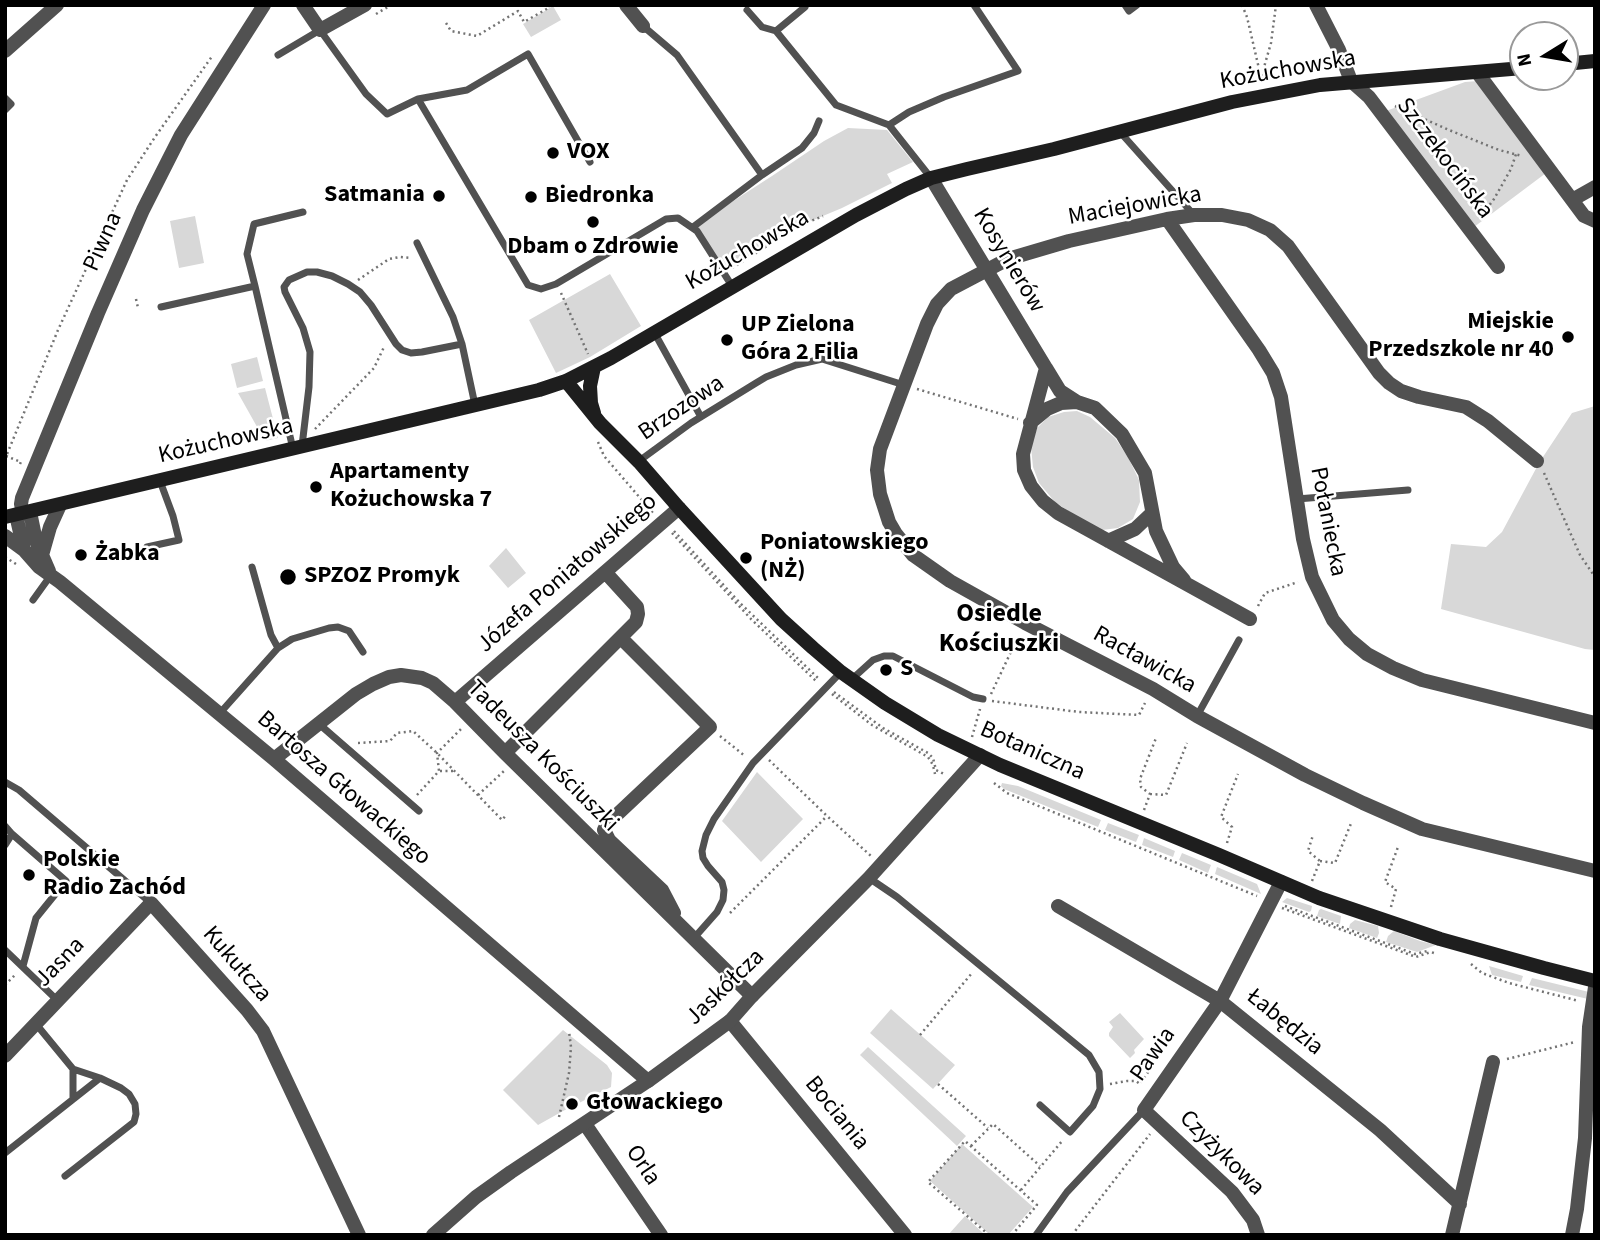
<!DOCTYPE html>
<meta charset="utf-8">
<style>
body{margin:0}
#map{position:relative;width:1600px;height:1240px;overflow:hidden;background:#fff;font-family:"Source Sans 3",sans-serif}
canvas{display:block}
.frame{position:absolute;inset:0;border:7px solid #000;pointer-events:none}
.north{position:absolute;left:1509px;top:21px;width:70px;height:70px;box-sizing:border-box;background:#fff;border:2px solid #999;border-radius:50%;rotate:259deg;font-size:19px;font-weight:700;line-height:28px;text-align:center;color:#000}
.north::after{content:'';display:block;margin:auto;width:24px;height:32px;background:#000;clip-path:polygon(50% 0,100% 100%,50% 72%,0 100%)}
</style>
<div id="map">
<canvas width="1600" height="1240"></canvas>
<div class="frame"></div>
<div class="north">N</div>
</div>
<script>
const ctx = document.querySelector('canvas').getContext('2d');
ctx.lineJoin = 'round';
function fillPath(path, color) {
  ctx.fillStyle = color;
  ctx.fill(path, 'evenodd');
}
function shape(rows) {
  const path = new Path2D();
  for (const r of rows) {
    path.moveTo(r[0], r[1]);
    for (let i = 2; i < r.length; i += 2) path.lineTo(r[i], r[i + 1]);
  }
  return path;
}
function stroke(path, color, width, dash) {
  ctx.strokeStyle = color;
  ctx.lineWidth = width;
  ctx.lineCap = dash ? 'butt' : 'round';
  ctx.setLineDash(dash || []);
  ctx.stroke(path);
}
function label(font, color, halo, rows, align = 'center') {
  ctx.font = font + ' "Source Sans 3",sans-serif';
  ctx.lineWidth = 5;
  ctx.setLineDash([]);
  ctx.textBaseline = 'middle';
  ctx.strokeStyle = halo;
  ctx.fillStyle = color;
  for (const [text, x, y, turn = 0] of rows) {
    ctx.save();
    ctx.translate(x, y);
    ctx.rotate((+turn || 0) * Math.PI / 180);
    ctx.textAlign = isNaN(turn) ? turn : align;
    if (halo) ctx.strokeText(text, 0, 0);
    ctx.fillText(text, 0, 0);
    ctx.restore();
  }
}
fillPath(shape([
 [553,6,561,20,531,37,523,24],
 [1478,81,1546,173,1474,227,1386,111,1465,82],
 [848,128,887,130,913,162,887,174,892,183,842,208,799,226,743,260,724,273,693,227,772,176,824,141],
 [195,216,204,263,179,268,170,221],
 [610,274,641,326,590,357,556,373,529,320],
 [257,357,263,381,237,388,231,364],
 [265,388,278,438,265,441,238,393],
 [1595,406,1595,650,1585,649,1441,609,1451,544,1486,547,1502,532,1539,463,1572,413],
 [1077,411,1090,417,1115,438,1128,457,1139,480,1140,502,1133,519,1118,528,1102,530,1077,517,1055,502,1039,483,1033,467,1031,447,1037,428,1048,417,1064,412],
 [506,548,526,573,508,588,489,566],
 [757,772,803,819,761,862,722,821],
 [1002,783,1018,786,1101,820,1098,827,1004,789,1001,786],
 [1108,823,1139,835,1136,842,1105,830],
 [1144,838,1175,851,1173,857,1142,845],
 [1182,853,1211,865,1208,873,1179,860],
 [1217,867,1257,884,1261,894,1215,874],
 [1287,898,1312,906,1311,911,1309,912,1282,902],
 [1321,909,1341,916,1340,924,1317,916,1319,910],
 [1355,920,1378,926,1379,933,1377,938,1349,928,1350,924],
 [1394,931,1420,941,1436,945,1417,952,1386,942,1388,936],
 [1489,966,1523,976,1521,982,1492,975],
 [1532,978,1589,992,1588,999,1529,985],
 [891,1009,955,1065,933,1089,870,1033],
 [1120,1013,1144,1039,1134,1050,1135,1053,1130,1058,1109,1036,1109,1033,1113,1027,1109,1022],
 [563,1030,607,1065,612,1073,611,1087,563,1111,538,1125,503,1090],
 [868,1047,966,1136,957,1146,860,1055],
 [962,1144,1033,1207,1008,1235,990,1235,930,1181],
 [965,1216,985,1235,948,1235]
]), '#d8d8d8');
stroke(shape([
 [1242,5,1247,17,1260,73],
 [376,14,391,5],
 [446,23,451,31,477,36,518,11,524,22,550,7,549,5],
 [1260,81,1271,43,1276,5],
 [1395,106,1449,130,1499,150,1522,156],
 [1480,218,1494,199,1511,169,1516,154],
 [732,268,799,226,823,216],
 [358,280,389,259,400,257,411,258],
 [561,293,588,354],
 [136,299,138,308],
 [917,389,1018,419],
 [315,429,374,368,384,347],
 [598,442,604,456,653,513],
 [6,456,21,462,20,464],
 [5,459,58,330,127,180,155,137,213,55],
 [1544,473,1580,555,1595,577],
 [674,531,740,603,819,679],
 [672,533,751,619,816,681],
 [5,557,16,564],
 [1258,606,1265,593,1298,582],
 [834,692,883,728,928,753,933,758,936,770,944,774],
 [832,694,872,725,928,757,933,765,935,774],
 [991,694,1018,637],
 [992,701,1079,712,1139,715,1145,703],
 [720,736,745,756],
 [972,737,980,709],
 [358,743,390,741,397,733,413,731,437,753,502,820,507,814],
 [769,760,827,816,871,856],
 [440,771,455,771],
 [994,783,1007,793,1257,896],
 [1150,794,1166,795,1187,743],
 [417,795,439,771,437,753,461,729],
 [478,795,504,771],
 [1144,810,1150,794,1141,787,1140,779,1156,738],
 [1227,843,1232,827,1221,817,1238,774],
 [1320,861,1335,863,1352,821],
 [1312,881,1320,861,1308,851,1313,835],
 [1285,906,1415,954,1427,951],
 [1391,907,1396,889,1385,882,1398,847],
 [1282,908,1416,957,1431,952,1434,953],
 [730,913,827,816],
 [1594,950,1595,948],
 [1471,964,1482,973,1509,983,1579,1001],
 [5,985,16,974],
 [920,1035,972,973],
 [1507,1059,1575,1042],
 [938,1084,988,1128],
 [1110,1084,1127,1081,1136,1081,1140,1084,1165,1047],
 [559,1117,569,1073,571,1047,569,1031],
 [971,1146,993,1124,1040,1166],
 [1021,1190,1063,1140],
 [989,1235,928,1182,965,1141,1037,1205,1012,1235],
 [1072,1235,1150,1134]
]), '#737373', 2.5, [2, 3.5]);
stroke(shape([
 [1125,5,1129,11,1137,5],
 [805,7,776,31,836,105,889,125,931,178],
 [747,10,762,27,776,31],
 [643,26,677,55,762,175],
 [278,55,320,30,366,94,387,114,418,99,528,285,541,289,556,284,666,219,678,218,697,231,732,286],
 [5,98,11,104,5,110],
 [418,99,467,90,528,54,590,162],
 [889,125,909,112,944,97,1018,71,974,5],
 [1120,132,1194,215],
 [693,227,762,175,802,148,814,133,819,121],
 [417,243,453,317,462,344,475,405],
 [255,286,247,254,254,224,303,212],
 [161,307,255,286,293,449],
 [654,332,701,417],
 [302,446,309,387,310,352,303,328,285,292,284,287,289,280,307,272,317,272,332,276,348,284,360,292,371,305,396,344,402,350,411,353,422,352,462,344],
 [639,461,691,423,756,383,766,377,796,365,822,359,904,385],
 [1297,499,1408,490],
 [147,547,179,540,173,516,160,481],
 [252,567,271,635,278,648],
 [33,600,51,575],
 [852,679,873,660,884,656,893,656,973,697,983,699],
 [220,713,278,648,292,639,329,628,338,627,349,631,363,652],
 [1197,716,1239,640],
 [319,724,419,811],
 [5,782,19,790,151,903],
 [5,826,12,834,5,845],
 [12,834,66,881,36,918,23,966],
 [869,878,897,897,1089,1055,1099,1072,1100,1089,1093,1106,1070,1132,1040,1105],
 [694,938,717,912,723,900,724,890,722,882,708,866,703,858,702,851,706,835,714,819,753,763,841,672],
 [5,950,57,1000],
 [36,1024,73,1069,73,1099],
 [73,1069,100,1078],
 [5,1153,100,1078,121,1088,129,1094,135,1104,136,1114,134,1122,65,1176],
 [1036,1235,1067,1192,1144,1110]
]), '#515151', 7);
stroke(shape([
 [303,5,320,30,365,5],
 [626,5,643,26],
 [1316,5,1339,50,1351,81,1369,97,1498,267],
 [1477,72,1584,216,1595,221],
 [931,178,1046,368,1023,454,1024,470,1031,486,1043,501,1058,513,1250,619],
 [1572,200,1595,187],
 [1167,219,1259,350,1273,373,1281,397,1303,539,1312,577,1333,620,1349,639,1367,654,1393,668,1422,680,1595,723],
 [1046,368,1060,391,1077,402,1095,408,1122,434,1145,473,1156,531,1173,567,1184,580],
 [1030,423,1047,409,1061,403,1077,402],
 [1537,461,1488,421,1466,407,1419,397,1401,391,1389,383,1379,373,1288,246,1270,230,1248,220,1222,215,1194,215,1167,219,1069,241,1008,259,951,289,937,304,927,324,880,449,877,470,880,494,889,522,896,534,913,555,950,581,1025,623,1153,689,1197,716,1305,775,1363,803,1422,829,1595,871],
 [30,512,36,541,49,571],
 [23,514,21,504,22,498,98,313,143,210,181,135,264,5],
 [16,515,24,550],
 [5,536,24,550,39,567,60,582,274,759,648,1081],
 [1108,541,1135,529,1152,513],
 [42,555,50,527,60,505],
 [621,638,710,727,607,824,604,830,609,840,662,890,674,913],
 [455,702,679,508],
 [505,753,636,622,638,614,637,607,606,573],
 [274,759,356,694,373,684,389,677,401,675,422,678,433,683,455,702,505,753,752,996],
 [1058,906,1220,1001,1380,1130,1460,1204],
 [730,1021,905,1235],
 [5,1056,151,903,247,1010,263,1031,359,1235],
 [585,1124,661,1235],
 [1258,1235,1253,1220,1232,1192,1144,1110,1220,1001,1281,882],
 [1452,1235,1493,1062],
 [1572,1235,1577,1209,1585,1138,1589,1027,1595,987]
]), '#515151', 14);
stroke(shape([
 [5,51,57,5],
 [433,1235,476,1197,511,1172,648,1081,730,1021,752,996,869,878,980,755]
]), '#515151', 14);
stroke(shape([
 [1565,64,1595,61],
 [566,381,600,423,639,462,679,508,781,619,813,648,841,672,885,703,938,735,1000,765,1219,855,1319,898,1440,939,1544,968,1595,981],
 [594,413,591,403,590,386,594,367],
 [5,517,539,390,566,381,611,358,856,215,906,189,931,178,967,169,1054,149,1232,102,1320,85,1523,68]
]), '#1e1e1e', 14);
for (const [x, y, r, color] of [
 [553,153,7,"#000"],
 [439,196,7,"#000"],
 [531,197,7,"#000"],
 [593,222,7,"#000"],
 [1568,337,7,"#000"],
 [727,340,7,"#000"],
 [316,487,7,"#000"],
 [81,555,7,"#000"],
 [746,558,7,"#000"],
 [288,577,9,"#000"],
 [886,670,7,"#000"],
 [29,875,7,"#000"],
 [572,1104,7,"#000"]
]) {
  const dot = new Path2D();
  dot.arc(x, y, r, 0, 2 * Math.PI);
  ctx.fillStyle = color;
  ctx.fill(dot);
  stroke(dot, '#fff', 2.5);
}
label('24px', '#000', '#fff', [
 ["Kożuchowska",1288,71,-10],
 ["Szczekocińska",1444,159,53],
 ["Maciejowicka",1135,207,-10],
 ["Piwna",104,242,-66],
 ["Kożuchowska",748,251,-30],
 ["Kosynierów",1008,261,59],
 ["Brzozowa",682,409,-34],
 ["Kożuchowska",226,442,-13],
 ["Połaniecka",1327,522,79],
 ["Józefa Poniatowskiego",568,574,-41],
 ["Racławicka",1144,661,29],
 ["Botaniczna",1032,752,24],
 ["Tadeusza Kościuszki",542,757,45],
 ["Bartosza Głowackiego",343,789,41],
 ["Jasna",61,963,-46],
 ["Kukułcza",236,965,49],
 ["Jaskółcza",726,988,-44],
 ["Łabędzia",1284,1023,39],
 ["Pawia",1154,1055,-55],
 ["Bociania",836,1114,51],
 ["Czyżykowa",1221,1154,45],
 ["Orla",642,1166,56]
]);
label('bold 24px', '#000', '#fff', [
 ["VOX",567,153],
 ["Satmania",425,196,"right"],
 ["Biedronka",545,197],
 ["Dbam o Zdrowie",593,248,"center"],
 ["Miejskie",1554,323,"right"],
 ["Przedszkole nr 40",1554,351,"right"],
 ["UP Zielona",741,326],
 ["Góra 2 Filia",741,354],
 ["Apartamenty",330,473],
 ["Kożuchowska 7",330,501],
 ["Poniatowskiego",760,544],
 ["(NŻ)",760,572],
 ["Żabka",95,555],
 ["SPZOZ Promyk",304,577],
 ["S",900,670],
 ["Polskie",43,861],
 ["Radio Zachód",43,889],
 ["Głowackiego",586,1104]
], 'left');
label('bold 26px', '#000', '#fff', [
 ["Osiedle",999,615],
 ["Kościuszki",999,645]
]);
</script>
